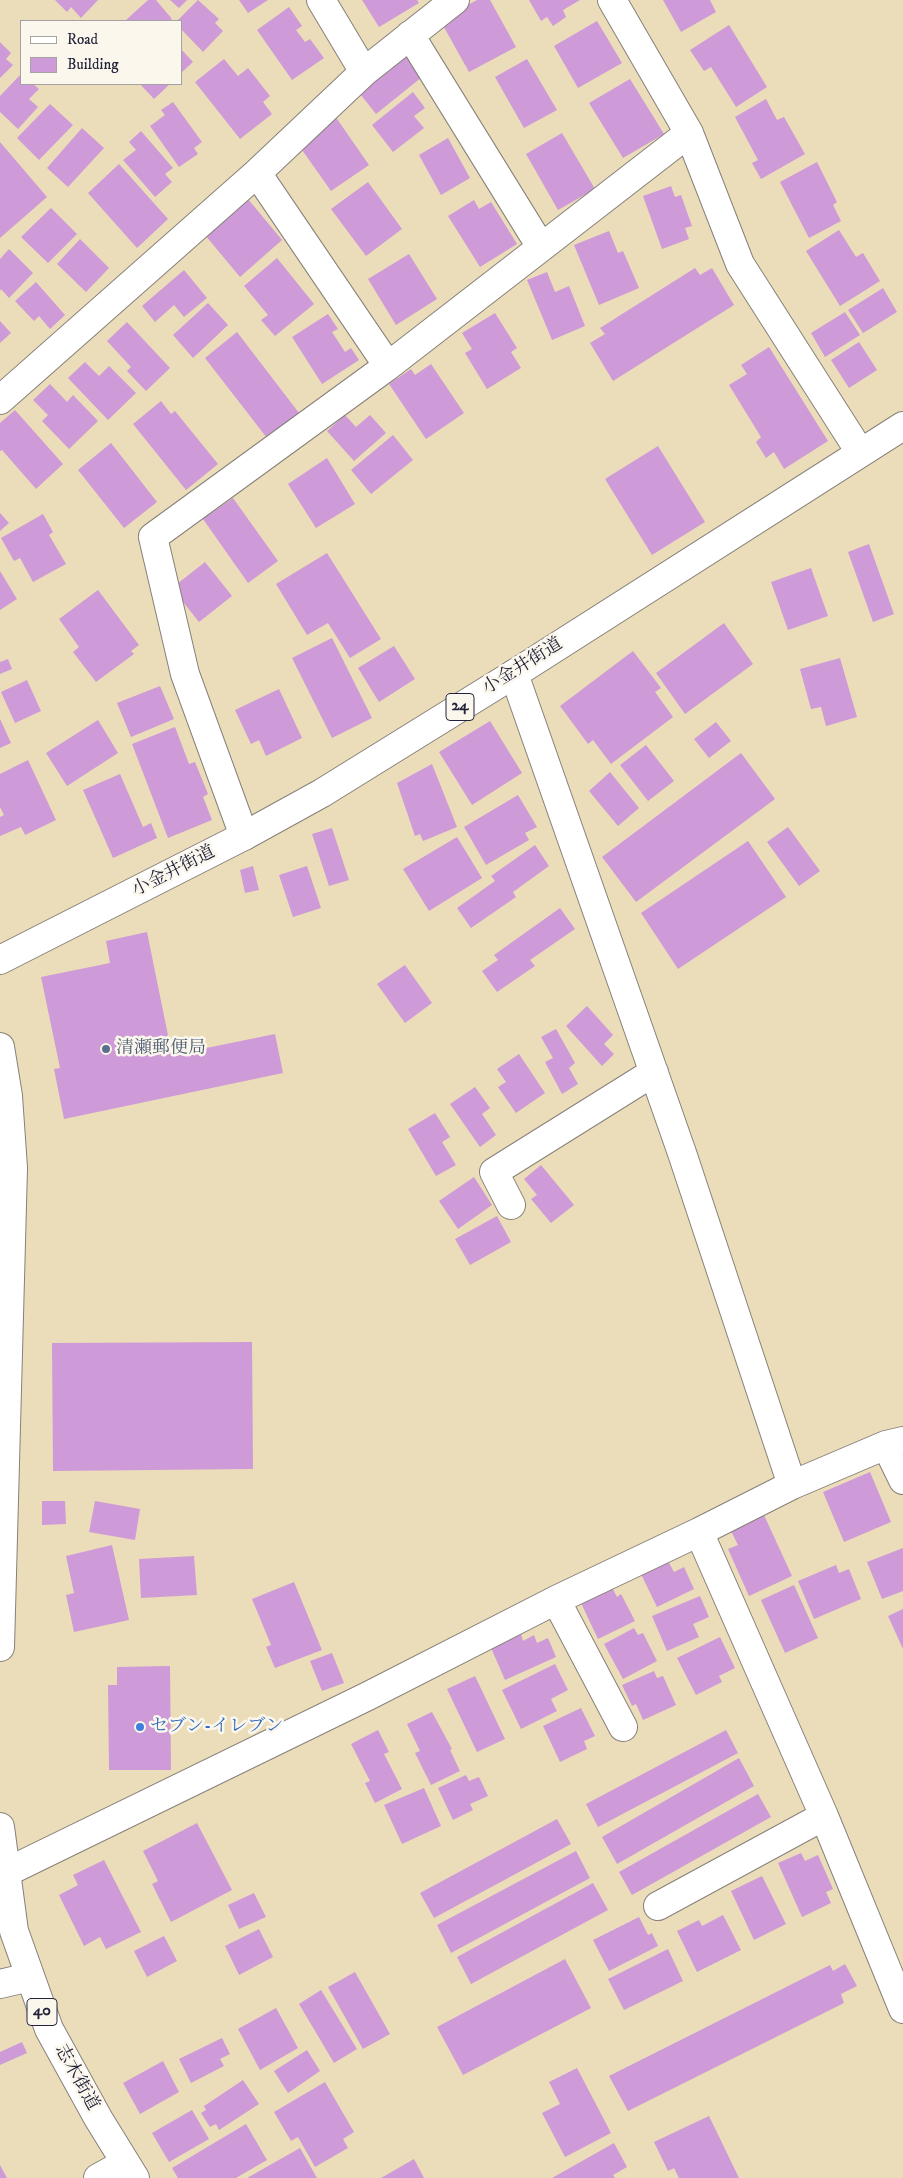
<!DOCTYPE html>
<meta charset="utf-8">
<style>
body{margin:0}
#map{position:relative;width:903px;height:2178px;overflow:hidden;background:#ebddb9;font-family:"IM FELL DW Pica",serif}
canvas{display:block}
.legend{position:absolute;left:20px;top:20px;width:162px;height:65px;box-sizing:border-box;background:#fbf7ec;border:1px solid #a4a2a5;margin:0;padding:6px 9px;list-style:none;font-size:15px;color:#22223b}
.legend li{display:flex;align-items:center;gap:10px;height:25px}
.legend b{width:25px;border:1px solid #a4a2a5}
</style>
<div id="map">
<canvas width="903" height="2178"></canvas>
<ul class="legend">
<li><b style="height:6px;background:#fff"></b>Road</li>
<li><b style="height:14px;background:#ce9ad7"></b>Building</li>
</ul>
</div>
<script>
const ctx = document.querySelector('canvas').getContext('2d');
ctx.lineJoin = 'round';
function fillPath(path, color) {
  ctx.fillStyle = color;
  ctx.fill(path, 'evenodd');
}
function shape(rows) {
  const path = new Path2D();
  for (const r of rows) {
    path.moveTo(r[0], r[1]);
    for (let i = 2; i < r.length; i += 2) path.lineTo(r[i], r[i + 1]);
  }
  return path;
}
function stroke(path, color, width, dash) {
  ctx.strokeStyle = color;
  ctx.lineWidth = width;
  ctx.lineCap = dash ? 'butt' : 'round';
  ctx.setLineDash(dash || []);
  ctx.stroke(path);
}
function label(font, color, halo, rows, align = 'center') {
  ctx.font = font + ' "IM FELL DW Pica","Noto Serif JP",serif';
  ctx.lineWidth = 5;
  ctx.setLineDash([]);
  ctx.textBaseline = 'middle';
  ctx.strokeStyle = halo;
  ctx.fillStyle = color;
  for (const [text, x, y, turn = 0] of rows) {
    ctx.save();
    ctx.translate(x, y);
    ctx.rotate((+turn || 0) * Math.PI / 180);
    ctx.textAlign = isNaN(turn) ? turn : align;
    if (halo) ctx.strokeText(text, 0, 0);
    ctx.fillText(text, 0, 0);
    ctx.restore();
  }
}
fillPath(shape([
 [55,0,98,0,81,18,71,7,67,12],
 [148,0,156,0,172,19,169,21,127,21,126,20],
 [170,0,187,0,179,8],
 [198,0,219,19,215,23,223,31,203,52,181,29,181,21,177,21],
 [239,0,268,0,248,13],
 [362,0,417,0,419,3,379,27],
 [477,0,490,0,516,47,469,72,440,20],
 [529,0,580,0,563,10,566,17,553,26,547,17,541,21],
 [663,0,710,0,716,12,681,32],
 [289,7,302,26,296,30,305,42,310,39,324,58,292,80,257,30],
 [597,21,622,63,578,88,554,46],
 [729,25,767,87,736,107,711,67,704,71,690,50],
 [0,42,11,53,6,59,13,65,0,78],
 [181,49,193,62,181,73],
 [404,53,422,77,376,114,357,90],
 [224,59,238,76,248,68,270,96,263,102,272,114,240,139,195,82],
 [527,59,557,110,524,128,495,77],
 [21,74,21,84,33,84,39,89,29,99,38,107,18,129,0,112,0,96],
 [630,79,664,134,623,158,589,103],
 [140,84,170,84,154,99],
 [413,92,425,108,414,116,424,128,393,152,372,125],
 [766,99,777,120,784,117,805,154,761,179,752,163,758,160,735,117],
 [173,102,202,142,194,148,198,154,179,167,150,126,165,115,161,110],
 [50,104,73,125,39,160,17,138],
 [335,116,369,165,331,191,300,147,315,137,312,132],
 [82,128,104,148,68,187,47,168],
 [141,131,173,168,165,174,172,182,155,197,123,160,136,150,129,142],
 [562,133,595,189,558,210,526,154],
 [448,138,470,178,441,195,419,155],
 [0,142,47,197,0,238],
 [817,162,837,202,833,205,841,221,809,238,780,182],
 [119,164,168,219,137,248,88,193],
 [368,182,402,229,366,256,331,209],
 [671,186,675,197,681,195,692,226,685,228,689,239,662,249,643,196],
 [243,193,282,240,240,277,200,229],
 [474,200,479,209,491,202,517,244,480,267,448,216],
 [51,208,77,234,48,263,21,237],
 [839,230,856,257,863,253,880,281,840,306,806,251],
 [609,231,618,253,623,251,639,288,599,305,574,245],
 [80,239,109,268,86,292,57,264],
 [9,249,33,273,9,298,1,289,0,291,0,259],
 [409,254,437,299,396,325,368,279],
 [277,258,314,304,275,336,261,320,268,315,244,286],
 [695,268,700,275,712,268,734,305,613,381,590,343,605,334,600,328],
 [184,270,207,298,184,317,174,305,155,322,142,306],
 [547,272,555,292,569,286,585,326,552,340,527,280],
 [36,282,65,315,50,329,39,316,34,321,15,301],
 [883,288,897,312,863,333,848,310],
 [208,303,228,325,193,358,173,335],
 [845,312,860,335,825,357,811,333],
 [495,313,517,348,511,352,521,368,487,389,465,353,472,349,462,333],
 [328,314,338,329,332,332,345,352,351,348,359,360,322,384,292,337],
 [0,321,11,333,0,343],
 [127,322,170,368,146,391,127,371,131,367,107,341],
 [237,332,299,413,267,438,205,358],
 [859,342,877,370,849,388,831,360],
 [769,347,828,441,784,469,774,452,766,458,756,442,761,437,729,385,747,374,741,365],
 [85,362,99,376,109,366,136,393,108,420,68,378],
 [431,364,464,413,426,439,389,384,411,369,415,375],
 [50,384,67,402,73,395,98,421,69,449,42,421,48,415,33,400],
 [161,401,171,414,175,411,218,464,186,490,133,424],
 [15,410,63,464,36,489,2,450,0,451,0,423],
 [345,415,356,427,370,415,386,433,354,461,327,431],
 [393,435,413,460,371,494,351,470],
 [111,443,157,502,124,528,78,470],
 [658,446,705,522,652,555,605,479],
 [327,458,355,504,316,528,288,484],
 [233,498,278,561,248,583,203,519],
 [0,513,9,523,0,531],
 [43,514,53,532,49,535,66,564,33,582,20,558,14,561,1,538],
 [869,544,894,614,873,622,848,552],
 [327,553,381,639,350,658,328,623,307,635,276,584],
 [205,562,232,596,199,622,172,588],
 [811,568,828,616,788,630,771,582],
 [0,571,17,599,0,610],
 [98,590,139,645,131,651,134,654,96,682,73,652,79,647,59,619],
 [724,623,753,664,685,714,656,673],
 [332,638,372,718,332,738,292,658],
 [394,646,415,679,379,702,358,668],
 [633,651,661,688,655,692,673,717,611,764,593,740,588,744,560,706],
 [840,658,857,717,826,726,821,707,811,709,800,669],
 [8,659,12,669,0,674,0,662],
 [27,680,41,711,15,723,1,692],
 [160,686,174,719,131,737,117,703],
 [279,689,302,738,266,756,259,740,251,744,235,710],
 [0,719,11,743,0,748],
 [98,720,118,753,67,786,46,753],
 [490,721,522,773,472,805,439,752],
 [716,722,731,741,709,758,694,739],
 [175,727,189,764,195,762,208,794,203,797,212,820,168,838,132,744],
 [646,745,674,781,648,801,620,765],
 [741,753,775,799,636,902,602,857],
 [28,760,56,820,25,835,21,827,0,836,0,817,4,815,0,807,0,774],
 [432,764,457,827,423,841,420,834,415,836,397,783],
 [610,772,639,808,618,826,589,791],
 [120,774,143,827,151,823,157,838,113,858,83,790],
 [518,795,537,827,525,833,529,840,486,865,464,827],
 [788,827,820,871,799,886,767,842],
 [332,828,349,880,329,886,312,834],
 [457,837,482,878,429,911,403,869],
 [748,841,786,897,678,969,641,913],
 [535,845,549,866,513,892,516,897,471,928,457,908,495,881,491,876],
 [253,866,259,890,245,893,240,870],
 [307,866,321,908,293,917,279,875],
 [560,908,575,929,530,960,535,966,497,992,482,971,498,960,494,955],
 [147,932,172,1055,275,1034,283,1073,64,1119,54,1069,60,1068,41,977,110,963,106,941],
 [405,965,432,1003,405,1023,377,984],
 [587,1006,613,1035,604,1044,614,1054,602,1066,566,1026],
 [556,1029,575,1063,569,1068,578,1084,562,1094,545,1062,553,1058,541,1037],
 [519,1054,545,1093,516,1113,498,1087,506,1082,497,1069],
 [475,1087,490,1108,482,1114,496,1135,480,1147,450,1104],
 [435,1113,450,1137,442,1142,456,1165,436,1176,408,1129],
 [541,1165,574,1205,551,1223,531,1199,537,1195,524,1179],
 [474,1177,492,1205,458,1229,439,1201],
 [497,1216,511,1242,470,1265,455,1239],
 [252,1342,253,1469,53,1471,52,1343],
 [870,1472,891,1522,844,1542,823,1492],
 [42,1501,65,1501,66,1524,42,1525],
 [95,1501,140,1509,135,1540,89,1532],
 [764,1515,792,1576,749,1596,728,1549,738,1545,731,1531],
 [112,1545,129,1620,74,1632,66,1595,74,1593,66,1556],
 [903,1548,903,1591,882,1599,867,1562],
 [194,1556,197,1595,141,1598,139,1559],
 [667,1559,674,1572,684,1567,694,1589,657,1607,640,1572],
 [836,1565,839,1573,849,1569,861,1599,814,1619,798,1581],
 [294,1582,322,1650,275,1668,266,1647,271,1645,252,1599],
 [611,1585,617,1597,621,1594,635,1621,598,1639,580,1601],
 [794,1585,818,1638,785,1653,761,1600],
 [700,1596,709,1617,693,1624,699,1637,667,1651,652,1616],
 [903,1609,903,1649,888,1616],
 [634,1628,638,1635,643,1633,657,1661,623,1679,604,1644],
 [521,1634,523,1641,534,1635,537,1643,548,1638,556,1657,505,1680,491,1648],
 [720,1637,735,1668,719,1676,722,1682,696,1695,677,1658],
 [332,1653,344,1683,322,1691,310,1661],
 [555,1664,568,1690,551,1699,557,1711,521,1729,502,1690],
 [170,1666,171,1770,109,1770,108,1685,117,1685,117,1667],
 [654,1671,657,1678,663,1676,676,1705,643,1720,636,1704,632,1706,622,1685],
 [475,1676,505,1739,477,1752,447,1689],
 [581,1708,595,1736,584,1741,587,1749,560,1762,543,1726],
 [432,1712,452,1749,450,1750,460,1771,431,1785,415,1753,420,1751,407,1724],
 [378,1730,389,1752,384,1754,402,1789,375,1803,365,1783,370,1781,351,1744],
 [726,1730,738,1753,598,1827,586,1804],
 [739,1758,754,1786,617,1864,602,1837],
 [466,1775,469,1781,479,1777,488,1796,470,1804,473,1810,453,1820,438,1788],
 [424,1788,441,1826,402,1844,384,1805],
 [758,1794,771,1817,632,1895,619,1872],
 [557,1819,571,1844,434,1918,420,1893],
 [197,1823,232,1890,171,1922,152,1884,158,1881,143,1851],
 [576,1851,590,1878,451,1953,437,1925],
 [801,1853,805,1861,818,1855,833,1889,826,1892,831,1903,802,1917,778,1863],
 [104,1860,141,1932,106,1949,100,1937,84,1946,59,1895,78,1885,73,1875],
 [762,1876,786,1924,754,1940,731,1891],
 [593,1883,608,1910,471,1984,457,1957],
 [254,1893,266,1917,239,1929,228,1905],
 [723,1915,741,1950,697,1972,677,1931,699,1920,702,1926],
 [639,1917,648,1935,652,1933,658,1946,609,1971,593,1940],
 [259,1929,273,1957,239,1975,225,1946],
 [164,1936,177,1961,147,1977,134,1951],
 [668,1949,683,1981,624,2010,608,1979],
 [565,1959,591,2008,463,2075,437,2027],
 [845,1964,857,1986,841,1994,844,2003,628,2111,609,2076,830,1965,833,1971],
 [355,1972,390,2034,363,2049,328,1987],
 [321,1990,357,2049,334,2063,299,2004],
 [276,2008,298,2048,260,2070,238,2029],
 [222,2038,230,2054,220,2059,224,2066,191,2083,179,2059],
 [22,2042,27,2053,0,2065,0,2052],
 [307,2050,320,2071,288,2093,274,2071],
 [163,2061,179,2092,140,2114,123,2083],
 [577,2068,611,2133,565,2157,542,2113,560,2104,549,2082],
 [243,2080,259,2104,219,2130,216,2124,210,2127,201,2113,206,2110,204,2106],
 [325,2082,354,2132,343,2139,348,2148,315,2167,298,2137,291,2141,274,2112],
 [192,2110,209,2139,169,2162,152,2133],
 [709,2116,739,2178,679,2178,674,2168,668,2171,654,2142],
 [246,2124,267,2160,236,2178,178,2178,172,2168],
 [614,2143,627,2167,613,2175,615,2178,552,2178],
 [300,2148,317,2178,247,2178],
 [414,2159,424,2178,381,2178],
 [0,2165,7,2178,0,2178]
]), '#ce9ad7');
const minor = shape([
 [321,0,364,72],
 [612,0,689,133,740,264,860,452],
 [410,35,541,247],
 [257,173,388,366],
 [0,400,257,173,364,72,455,0],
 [514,674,682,1153,792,1485],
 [244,836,185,674,153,537,388,366,689,133],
 [511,1205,494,1172,654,1072],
 [886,1445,903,1480],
 [699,1532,824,1816,903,2009],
 [556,1600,623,1727],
 [5,1873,368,1696,556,1600,699,1532,792,1485,886,1445,903,1441],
 [658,1906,824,1816],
 [0,1984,30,1977],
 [98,2178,125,2163]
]);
const major = shape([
 [0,960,244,836,322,793,514,674,903,426],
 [0,1047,8,1096,13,1168,0,1647],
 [0,1827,14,1931,49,2029,98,2118,135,2178]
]);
stroke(minor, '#86807a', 30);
stroke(major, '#86807a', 30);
stroke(minor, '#fff', 28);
stroke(major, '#fff', 28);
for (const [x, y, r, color] of [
 [106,1049,5,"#5c6f8a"],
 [140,1727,5,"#3f7fe0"]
]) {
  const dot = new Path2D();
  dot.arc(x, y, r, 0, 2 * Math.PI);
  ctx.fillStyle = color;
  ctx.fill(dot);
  stroke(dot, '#fbf7ec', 2);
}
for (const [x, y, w] of [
 [460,707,28],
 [42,2012,30]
]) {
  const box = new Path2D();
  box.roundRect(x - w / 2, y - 13.5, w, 27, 4);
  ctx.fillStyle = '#fbf7ec';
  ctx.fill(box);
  stroke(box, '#22223b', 1);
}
label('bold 16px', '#22223b', null, [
 ["24",460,707],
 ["40",42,2012]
]);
label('18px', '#22223b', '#fbf7ec', [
 ["小金井街道",523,667,-32],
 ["小金井街道",174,872,-27],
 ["志木街道",76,2078,61]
]);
label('18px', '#4e5e75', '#fbf7ec', [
 ["清瀬郵便局",116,1049]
], 'left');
label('18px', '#366cbe', '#fbf7ec', [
 ["セブン-イレブン",150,1727]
], 'left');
</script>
